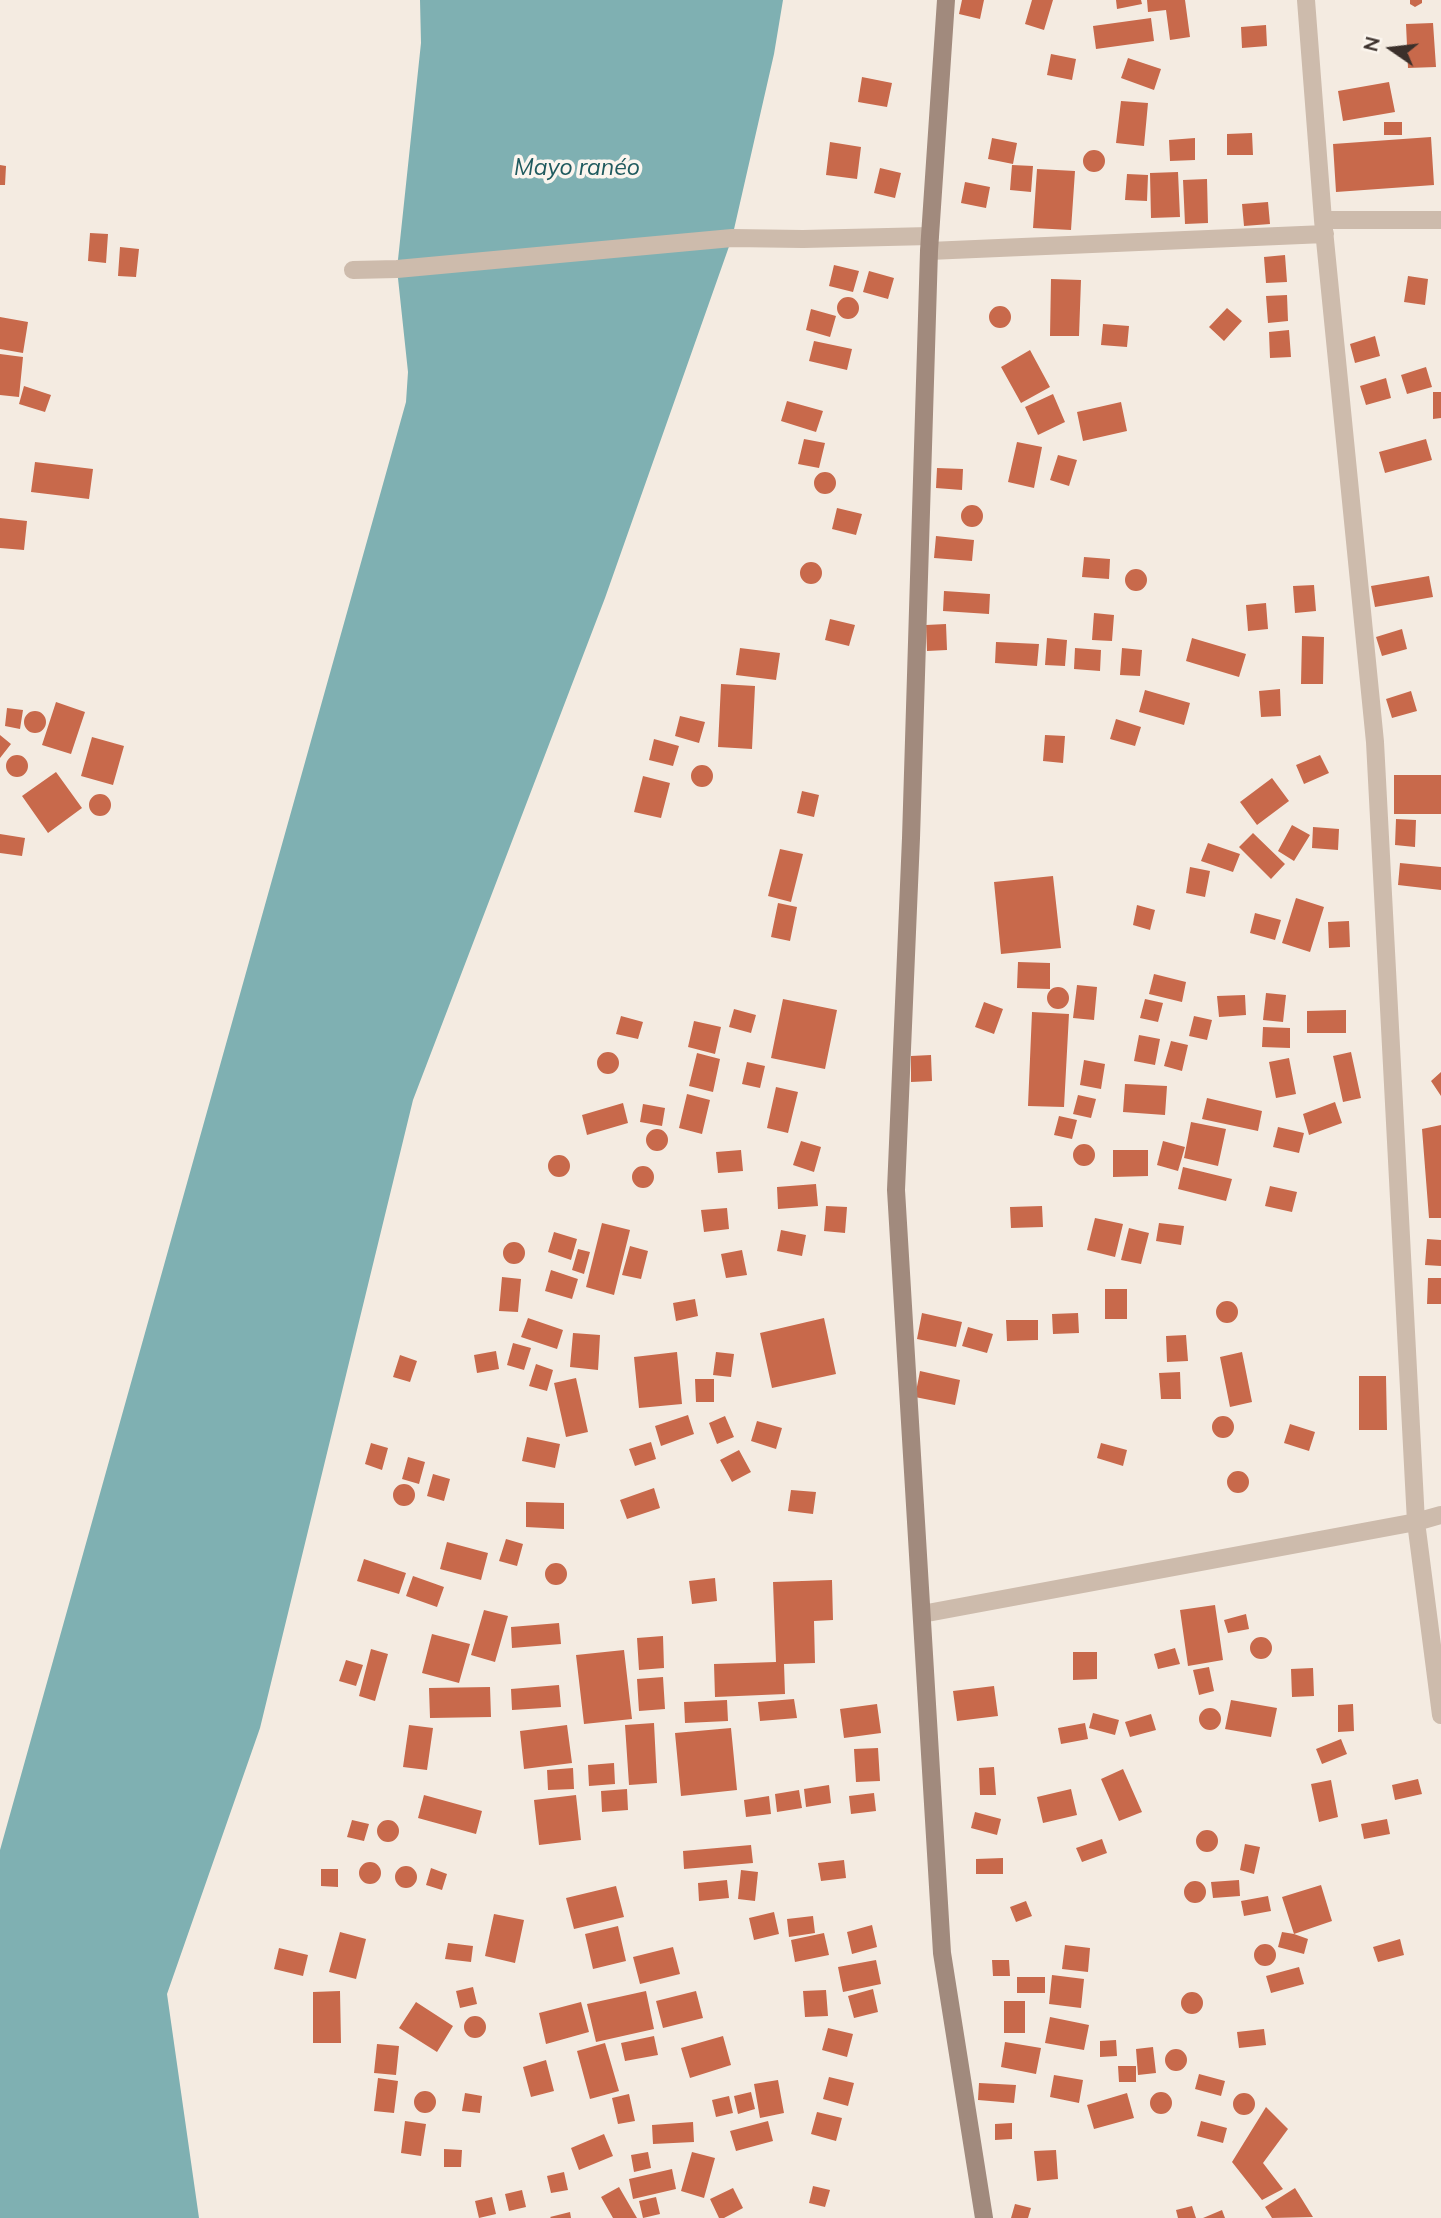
<!DOCTYPE html>
<meta charset="utf-8">
<style>
body{margin:0}
#map{position:relative;width:1441px;height:2218px;overflow:hidden;background:#f4ebe1;font-family:Mulish,sans-serif}
canvas{display:block}
.north{position:absolute;left:1357px;top:14px;width:70px;height:70px;-webkit-text-stroke:5px #fbf5ee;paint-order:stroke;rotate:284deg;font-size:19px;font-weight:700;line-height:28px;text-align:center;color:#3b302b}
.north::after{content:'';display:block;margin:auto;width:24px;height:32px;background:#3b302b;clip-path:polygon(50% 0,100% 100%,50% 72%,0 100%)}
</style>
<div id="map">
<canvas width="1441" height="2218"></canvas>
<div class="north">N</div>
</div>
<script>
const ctx = document.querySelector('canvas').getContext('2d');
ctx.lineJoin = 'round';
function fillPath(path, color) {
  ctx.fillStyle = color;
  ctx.fill(path, 'evenodd');
}
function shape(rows) {
  const path = new Path2D();
  for (const r of rows) {
    if (r.length === 3) {
      path.moveTo(r[0] + r[2], r[1]);
      path.arc(r[0], r[1], r[2], 0, 2 * Math.PI);
      continue;
    }
    path.moveTo(r[0], r[1]);
    for (let i = 2; i < r.length; i += 2) path.lineTo(r[i], r[i + 1]);
  }
  return path;
}
function stroke(path, color, width, dash) {
  ctx.strokeStyle = color;
  ctx.lineWidth = width;
  ctx.lineCap = dash ? 'butt' : 'round';
  ctx.setLineDash(dash || []);
  ctx.stroke(path);
}
function label(font, color, halo, rows, align = 'center') {
  ctx.font = font + ' Mulish,sans-serif';
  ctx.lineWidth = 7;
  ctx.setLineDash([]);
  ctx.textBaseline = 'middle';
  ctx.strokeStyle = halo;
  ctx.fillStyle = color;
  for (const [text, x, y, turn = 0] of rows) {
    ctx.save();
    ctx.translate(x, y);
    ctx.rotate((+turn || 0) * Math.PI / 180);
    ctx.textAlign = isNaN(turn) ? turn : align;
    if (halo) ctx.strokeText(text, 0, 0);
    ctx.fillText(text, 0, 0);
    ctx.restore();
  }
}
fillPath(shape([
 [420,0,783,0,774,54,732,238,605,598,413,1100,260,1728,167,1994,199,2218,0,2218,0,1850,406,402,408,372,397,269,421,43]
]), '#7fb0b2');
fillPath(shape([
 [962,0,984,0,980,19,959,14],
 [1032,0,1053,0,1044,30,1025,24],
 [1116,0,1141,0,1142,4,1117,9],
 [1147,0,1185,0,1190,37,1170,40,1166,10,1148,12],
 [1410,0,1422,0,1422,3,1415,7,1410,4],
 [1151,18,1154,41,1096,49,1093,26],
 [1433,23,1436,67,1408,68,1406,24],
 [1266,25,1267,46,1242,48,1241,27],
 [1051,54,1076,59,1072,80,1047,75],
 [1128,58,1161,69,1154,90,1121,78],
 [862,77,892,83,887,107,858,102],
 [1389,82,1395,112,1343,121,1338,91],
 [1121,101,1148,103,1144,146,1116,143],
 [1384,122,1402,122,1402,135,1384,135],
 [1252,133,1253,155,1227,155,1227,134],
 [1431,137,1434,185,1336,192,1333,144],
 [992,138,1017,143,1013,164,988,159],
 [1195,138,1195,160,1170,161,1169,140],
 [830,142,861,147,857,179,826,175],
 [1094,161,11],
 [0,165,6,166,5,185,0,185],
 [1012,165,1033,166,1031,192,1010,190],
 [880,168,901,173,895,198,874,193],
 [1037,169,1075,171,1071,230,1033,228],
 [1178,172,1180,217,1151,218,1150,173],
 [1127,174,1148,175,1147,201,1125,200],
 [1207,179,1208,223,1185,224,1183,180],
 [965,182,990,187,986,208,961,203],
 [1268,202,1270,224,1244,226,1242,204],
 [90,233,108,234,106,263,88,261],
 [120,247,139,249,136,277,118,276],
 [1285,255,1287,282,1266,283,1264,257],
 [834,265,859,271,853,292,829,286],
 [869,271,894,278,888,299,863,292],
 [1408,276,1428,279,1425,305,1404,302],
 [1051,279,1081,280,1079,336,1050,336],
 [1287,295,1288,321,1268,323,1266,296],
 [848,308,11],
 [1000,317,11],
 [1227,308,1242,321,1224,341,1209,327],
 [811,309,836,316,830,337,806,330],
 [0,317,28,322,23,353,0,349],
 [1103,324,1129,326,1127,347,1101,345],
 [1289,330,1291,357,1270,358,1269,332],
 [1375,336,1380,356,1355,363,1350,344],
 [814,341,852,349,847,370,809,361],
 [1030,350,1050,387,1021,403,1001,367],
 [0,354,23,357,19,397,0,395],
 [1426,367,1432,387,1407,394,1401,375],
 [1386,378,1391,398,1366,405,1360,386],
 [24,386,51,395,45,412,19,404],
 [1433,392,1441,392,1441,418,1433,419],
 [1053,394,1065,422,1038,435,1025,407],
 [787,401,823,411,816,432,781,421],
 [1121,402,1127,431,1083,441,1077,412],
 [804,439,825,443,819,468,798,464],
 [1426,439,1432,460,1385,473,1379,452],
 [1017,442,1042,447,1034,488,1008,482],
 [1058,455,1077,460,1069,486,1050,480],
 [35,462,93,469,89,499,31,492],
 [937,468,963,469,962,490,936,488],
 [825,483,11],
 [972,516,11],
 [837,508,862,514,856,535,832,529],
 [0,518,27,521,24,550,0,548],
 [936,536,974,540,972,561,934,558],
 [1084,557,1110,559,1109,579,1082,577],
 [811,573,11],
 [1136,580,11],
 [1429,576,1433,597,1375,607,1371,586],
 [1314,585,1316,611,1295,613,1293,586],
 [944,591,990,594,989,614,943,611],
 [1266,603,1268,629,1248,631,1246,605],
 [1094,613,1114,615,1112,641,1092,640],
 [830,619,855,625,849,646,825,640],
 [946,624,947,650,927,651,926,625],
 [1402,629,1407,649,1382,656,1376,637],
 [1302,636,1324,637,1323,684,1301,684],
 [1047,638,1067,640,1065,666,1045,665],
 [1192,638,1246,654,1239,677,1186,661],
 [996,642,1039,644,1037,666,995,663],
 [740,648,780,653,776,680,736,675],
 [1075,648,1101,650,1100,671,1074,669],
 [1122,648,1142,650,1140,676,1120,675],
 [721,684,755,686,752,749,718,747],
 [1280,689,1281,716,1261,717,1259,691],
 [1145,690,1190,703,1184,725,1139,712],
 [1411,691,1417,711,1392,718,1386,699],
 [56,702,85,712,71,754,42,745],
 [7,708,23,710,20,729,5,726],
 [35,722,11],
 [680,716,705,722,699,743,675,736],
 [1116,719,1141,727,1135,746,1110,739],
 [0,735,11,744,0,758],
 [1045,735,1065,736,1063,763,1043,761],
 [92,737,124,746,113,785,81,776],
 [654,739,679,746,673,766,649,760],
 [1320,755,1329,773,1304,784,1296,765],
 [17,766,11],
 [702,776,11],
 [56,772,82,808,48,833,22,796],
 [1394,775,1441,775,1441,814,1394,814],
 [643,776,670,783,661,818,634,812],
 [1272,778,1289,801,1257,825,1240,802],
 [802,791,819,795,814,817,797,813],
 [100,805,11],
 [1396,819,1416,820,1415,847,1395,845],
 [1292,825,1310,835,1294,861,1278,851],
 [1313,827,1339,829,1338,850,1312,848],
 [1253,833,1285,864,1271,879,1239,847],
 [0,834,25,838,22,856,0,853],
 [1208,843,1240,854,1233,872,1201,861],
 [780,849,803,854,791,902,768,896],
 [1400,863,1441,867,1441,890,1398,885],
 [1190,867,1210,871,1205,897,1186,893],
 [1053,876,1061,948,1001,954,994,882],
 [1296,898,1324,907,1310,952,1282,943],
 [778,903,797,907,790,941,771,937],
 [1137,905,1155,910,1150,930,1133,925],
 [1255,913,1281,920,1275,940,1250,933],
 [1349,921,1350,947,1329,948,1328,922],
 [1018,962,1050,963,1050,989,1017,988],
 [1154,974,1186,982,1182,1002,1149,994],
 [1077,985,1097,987,1094,1020,1073,1018],
 [1058,998,11],
 [1266,993,1286,995,1283,1022,1263,1020],
 [1245,995,1246,1015,1219,1017,1217,996],
 [783,999,837,1010,825,1069,771,1058],
 [1145,999,1163,1003,1158,1022,1140,1018],
 [984,1002,1003,1009,994,1034,975,1027],
 [734,1009,756,1015,751,1033,729,1027],
 [1346,1010,1346,1033,1307,1033,1307,1011],
 [1032,1012,1069,1014,1064,1107,1028,1106],
 [621,1016,643,1022,638,1039,616,1034],
 [1194,1016,1212,1020,1207,1040,1189,1036],
 [694,1021,721,1027,715,1054,688,1047],
 [1263,1027,1290,1028,1290,1048,1262,1047],
 [1139,1035,1160,1039,1155,1065,1134,1061],
 [1171,1041,1188,1045,1182,1071,1164,1066],
 [1351,1052,1361,1098,1343,1102,1333,1056],
 [608,1063,11],
 [697,1053,720,1059,713,1092,689,1086],
 [931,1055,932,1081,911,1082,911,1056],
 [1289,1058,1296,1094,1276,1098,1269,1062],
 [1084,1060,1105,1064,1101,1089,1080,1085],
 [747,1062,765,1066,760,1088,742,1084],
 [1441,1072,1441,1096,1431,1081],
 [1125,1084,1167,1086,1165,1115,1123,1112],
 [776,1087,798,1092,788,1133,767,1128],
 [687,1094,710,1100,702,1134,679,1128],
 [1078,1095,1096,1099,1091,1118,1073,1114],
 [1207,1098,1262,1111,1258,1131,1202,1119],
 [1335,1102,1342,1123,1309,1135,1303,1114],
 [623,1103,628,1123,587,1135,582,1115],
 [643,1104,665,1108,662,1126,640,1122],
 [1059,1116,1077,1120,1072,1139,1054,1135],
 [1191,1122,1226,1129,1218,1166,1184,1158],
 [1441,1125,1441,1218,1429,1218,1422,1129],
 [1278,1127,1304,1133,1299,1153,1273,1147],
 [657,1140,11],
 [801,1141,821,1147,814,1172,793,1165],
 [1163,1141,1185,1147,1178,1171,1157,1165],
 [1084,1155,11],
 [741,1150,743,1171,718,1173,716,1152],
 [1113,1150,1148,1150,1148,1176,1113,1177],
 [559,1166,11],
 [643,1177,11],
 [1183,1167,1232,1179,1226,1201,1178,1189],
 [816,1184,818,1206,778,1209,777,1187],
 [1270,1186,1297,1192,1292,1212,1265,1206],
 [826,1206,847,1207,845,1233,824,1231],
 [1042,1206,1043,1227,1011,1228,1010,1207],
 [727,1208,729,1229,704,1232,701,1210],
 [1095,1218,1123,1224,1115,1257,1087,1250],
 [602,1223,630,1230,614,1295,586,1287],
 [1159,1223,1184,1226,1181,1245,1156,1241],
 [1129,1228,1149,1233,1141,1264,1121,1260],
 [781,1230,806,1235,802,1256,777,1251],
 [554,1232,577,1239,571,1260,548,1252],
 [1427,1239,1441,1240,1441,1266,1425,1265],
 [514,1253,11],
 [630,1246,648,1251,641,1279,622,1275],
 [578,1249,590,1252,584,1274,572,1270],
 [742,1250,747,1275,726,1278,721,1254],
 [551,1270,578,1279,572,1299,545,1291],
 [502,1277,521,1279,518,1312,499,1311],
 [1428,1278,1441,1278,1441,1304,1427,1304],
 [1105,1289,1127,1289,1127,1319,1105,1319],
 [695,1299,698,1316,676,1321,673,1303],
 [1227,1312,11],
 [922,1313,962,1322,956,1347,917,1339],
 [1078,1313,1079,1333,1053,1334,1052,1314],
 [528,1318,563,1330,557,1349,521,1337],
 [824,1318,836,1374,772,1388,760,1333],
 [1006,1320,1038,1320,1038,1340,1007,1341],
 [968,1327,993,1334,987,1353,962,1346],
 [573,1333,600,1335,598,1370,570,1367],
 [1186,1335,1188,1361,1167,1362,1166,1336],
 [513,1343,531,1348,524,1370,507,1365],
 [496,1351,499,1369,477,1373,474,1355],
 [677,1352,682,1404,639,1408,634,1357],
 [716,1352,734,1354,731,1377,713,1375],
 [1242,1352,1252,1402,1230,1407,1220,1357],
 [400,1355,417,1361,410,1382,393,1377],
 [536,1364,553,1370,547,1391,529,1386],
 [920,1371,960,1380,955,1405,915,1397],
 [1180,1372,1181,1399,1161,1399,1159,1373],
 [1359,1376,1386,1376,1387,1430,1359,1430],
 [576,1378,588,1432,566,1437,554,1383],
 [695,1379,714,1379,714,1402,696,1402],
 [688,1415,694,1434,661,1446,655,1426],
 [725,1416,734,1437,717,1444,709,1423],
 [1223,1427,11],
 [757,1421,782,1428,776,1449,751,1441],
 [1290,1424,1315,1432,1309,1451,1284,1443],
 [527,1437,560,1444,555,1468,522,1461],
 [651,1442,656,1459,635,1466,629,1449],
 [371,1443,388,1448,382,1470,365,1464],
 [1101,1443,1127,1450,1123,1466,1097,1458],
 [739,1450,751,1472,732,1482,720,1460],
 [408,1457,425,1462,419,1484,402,1479],
 [1238,1482,11],
 [433,1474,450,1479,444,1501,427,1496],
 [404,1495,11],
 [654,1488,660,1508,627,1519,620,1500],
 [791,1490,816,1492,813,1514,788,1511],
 [526,1502,564,1503,564,1529,526,1527],
 [506,1539,523,1544,517,1566,499,1561],
 [447,1542,488,1553,481,1580,440,1569],
 [364,1559,406,1573,399,1594,357,1581],
 [556,1574,11],
 [413,1576,444,1587,437,1607,406,1596],
 [715,1578,717,1601,692,1604,689,1581],
 [832,1580,833,1620,814,1621,815,1663,784,1664,785,1694,715,1697,714,1664,776,1662,773,1582],
 [1215,1605,1223,1660,1188,1666,1180,1610],
 [484,1610,508,1616,495,1662,471,1655],
 [1246,1614,1249,1629,1228,1633,1224,1620],
 [559,1623,561,1644,512,1648,511,1627],
 [432,1634,470,1644,459,1683,422,1673],
 [663,1636,664,1668,639,1670,637,1638],
 [1261,1648,11],
 [1175,1648,1180,1664,1158,1669,1154,1654],
 [371,1649,388,1654,375,1701,359,1696],
 [624,1650,632,1719,584,1724,576,1655],
 [1073,1652,1097,1652,1097,1679,1073,1680],
 [346,1660,363,1665,356,1686,339,1681],
 [1209,1667,1214,1691,1199,1695,1193,1670],
 [1313,1668,1314,1696,1292,1697,1291,1669],
 [663,1677,665,1709,639,1711,637,1679],
 [559,1685,561,1707,512,1710,511,1689],
 [994,1686,998,1716,957,1721,953,1691],
 [490,1687,491,1717,430,1718,429,1688],
 [794,1699,797,1718,760,1721,758,1702],
 [727,1700,728,1721,685,1723,684,1702],
 [1231,1700,1277,1708,1271,1737,1225,1729],
 [877,1704,881,1733,844,1738,840,1709],
 [1353,1704,1354,1731,1338,1732,1338,1705],
 [1210,1719,11],
 [1093,1713,1119,1720,1115,1735,1089,1728],
 [1151,1714,1156,1730,1130,1737,1125,1722],
 [654,1723,657,1783,629,1785,625,1725],
 [1085,1723,1088,1739,1061,1744,1058,1728],
 [409,1725,433,1728,427,1770,403,1767],
 [567,1725,572,1763,524,1769,520,1731],
 [731,1728,737,1790,681,1796,675,1733],
 [1341,1739,1347,1754,1322,1764,1316,1749],
 [878,1748,880,1781,856,1782,854,1749],
 [614,1763,615,1784,589,1786,588,1765],
 [994,1767,996,1795,980,1795,979,1768],
 [573,1768,574,1789,548,1790,547,1770],
 [1123,1769,1142,1812,1119,1821,1101,1779],
 [1418,1779,1422,1794,1395,1800,1392,1785],
 [1331,1780,1338,1817,1319,1822,1311,1784],
 [829,1785,831,1803,806,1807,804,1789],
 [627,1789,628,1810,602,1812,601,1791],
 [1071,1789,1077,1815,1043,1823,1037,1797],
 [799,1790,802,1808,777,1812,775,1794],
 [874,1793,876,1811,851,1814,849,1796],
 [424,1795,482,1811,476,1834,418,1818],
 [576,1795,581,1840,539,1845,534,1800],
 [769,1796,771,1814,746,1817,744,1800],
 [975,1812,1001,1819,997,1835,971,1828],
 [1387,1819,1390,1834,1364,1839,1361,1824],
 [352,1820,369,1824,364,1841,347,1837],
 [388,1831,11],
 [1207,1841,11],
 [1102,1839,1107,1853,1082,1862,1076,1848],
 [1245,1844,1260,1847,1254,1874,1240,1870],
 [751,1845,753,1863,684,1869,683,1851],
 [1003,1858,1003,1874,976,1874,976,1859],
 [844,1860,846,1878,821,1881,818,1863],
 [370,1873,11],
 [406,1877,11],
 [431,1868,447,1874,442,1890,426,1885],
 [321,1869,338,1869,338,1887,321,1886],
 [741,1870,758,1872,755,1901,738,1899],
 [727,1880,729,1898,699,1901,698,1883],
 [1239,1880,1240,1896,1213,1898,1211,1882],
 [1195,1892,11],
 [1321,1885,1332,1921,1294,1934,1308,1939,1304,1954,1278,1947,1282,1932,1294,1934,1282,1897],
 [616,1886,624,1917,574,1929,566,1898],
 [1268,1896,1271,1911,1244,1916,1241,1901],
 [1026,1901,1032,1916,1016,1922,1010,1907],
 [774,1912,779,1934,754,1940,749,1918],
 [494,1914,524,1920,515,1963,485,1956],
 [813,1916,815,1933,789,1937,787,1919],
 [872,1925,877,1947,852,1954,847,1932],
 [618,1926,626,1961,593,1969,585,1934],
 [340,1932,366,1939,356,1979,329,1972],
 [824,1933,829,1955,795,1962,791,1940],
 [1400,1939,1404,1955,1378,1962,1373,1947],
 [448,1943,473,1946,471,1962,445,1959],
 [1265,1955,11],
 [1065,1945,1090,1948,1088,1972,1062,1969],
 [673,1947,680,1974,640,1984,633,1957],
 [279,1948,308,1955,303,1976,274,1969],
 [876,1960,881,1984,843,1992,838,1967],
 [992,1960,1009,1960,1010,1976,993,1976],
 [1299,1967,1304,1984,1271,1993,1266,1976],
 [1052,1975,1084,1979,1081,2008,1049,2004],
 [1017,1977,1045,1977,1045,1993,1017,1993],
 [473,1987,477,2004,460,2008,456,1991],
 [873,1989,878,2012,854,2018,848,1996],
 [826,1990,828,2016,805,2017,803,1991],
 [340,1991,341,2043,313,2043,313,1992],
 [646,1991,654,2029,596,2042,587,2004],
 [696,1991,703,2018,663,2028,656,2001],
 [1192,2003,11],
 [1004,2001,1025,2001,1025,2033,1004,2033],
 [416,2002,453,2026,437,2052,399,2028],
 [581,2002,589,2032,546,2044,539,2013],
 [475,2027,11],
 [1050,2017,1089,2025,1084,2050,1045,2043],
 [828,2028,853,2034,847,2057,822,2050],
 [1264,2029,1266,2045,1239,2048,1237,2032],
 [654,2036,658,2055,625,2061,621,2043],
 [723,2036,731,2065,690,2078,681,2048],
 [1116,2040,1117,2056,1100,2057,1100,2041],
 [1005,2042,1041,2048,1036,2074,1001,2067],
 [605,2043,619,2091,590,2099,577,2051],
 [377,2044,399,2046,396,2075,374,2073],
 [1153,2047,1156,2073,1138,2075,1136,2049],
 [1176,2060,11],
 [546,2060,554,2091,531,2097,523,2067],
 [1118,2066,1136,2066,1136,2082,1119,2082],
 [1199,2074,1225,2081,1221,2096,1195,2089],
 [1054,2075,1083,2080,1079,2103,1050,2097],
 [829,2077,854,2083,848,2106,823,2099],
 [378,2078,398,2081,394,2113,374,2111],
 [778,2080,784,2113,760,2118,754,2084],
 [979,2083,1016,2085,1014,2103,978,2100],
 [425,2102,11],
 [751,2092,755,2109,738,2114,734,2096],
 [1161,2103,11],
 [465,2093,482,2096,480,2113,462,2111],
 [1127,2093,1134,2118,1094,2129,1087,2105],
 [1244,2104,11],
 [629,2094,635,2121,618,2124,612,2098],
 [729,2096,733,2113,716,2117,712,2100],
 [1266,2107,1288,2129,1263,2163,1283,2189,1262,2200,1232,2162],
 [817,2112,842,2118,836,2141,811,2134],
 [405,2121,426,2124,421,2156,401,2153],
 [768,2121,773,2141,736,2151,730,2131],
 [1201,2121,1227,2128,1223,2143,1197,2136],
 [693,2122,694,2142,653,2144,652,2125],
 [1012,2123,1012,2139,995,2140,995,2124],
 [604,2134,613,2156,579,2170,571,2148],
 [444,2149,462,2150,461,2167,444,2167],
 [1056,2150,1058,2179,1037,2181,1034,2151],
 [648,2152,651,2168,634,2172,631,2155],
 [692,2152,715,2158,704,2198,681,2191],
 [672,2169,676,2189,633,2199,629,2179],
 [564,2172,568,2190,551,2193,547,2176],
 [813,2186,830,2190,825,2207,809,2203],
 [619,2187,637,2218,613,2218,601,2197],
 [733,2188,743,2208,724,2218,719,2218,710,2199],
 [1295,2188,1313,2217,1272,2218,1265,2207],
 [522,2190,526,2207,509,2211,505,2194],
 [492,2197,496,2214,479,2218,475,2201],
 [656,2197,660,2214,643,2218,639,2201],
 [1015,2204,1031,2208,1028,2218,1011,2218],
 [1192,2206,1196,2218,1178,2218,1176,2210],
 [1222,2210,1225,2218,1203,2218],
 [570,2212,571,2218,551,2218,550,2217]
]), '#c8694b');
stroke(shape([
 [1306,0,1323,220,1375,742,1416,1522,1441,1715],
 [1323,220,1441,220],
 [929,251,1325,234],
 [353,270,397,269,732,238,803,239,930,236],
 [922,1614,1416,1522,1441,1515]
]), '#cdbbac', 18);
stroke(shape([
 [946,0,929,251,911,838,896,1190,942,1953,984,2218]
]), '#a18a7d', 18);
label('italic 23px', '#1f5a5e', '#fbf5ee', [
 ["Mayo ranéo",577,168]
]);
</script>
